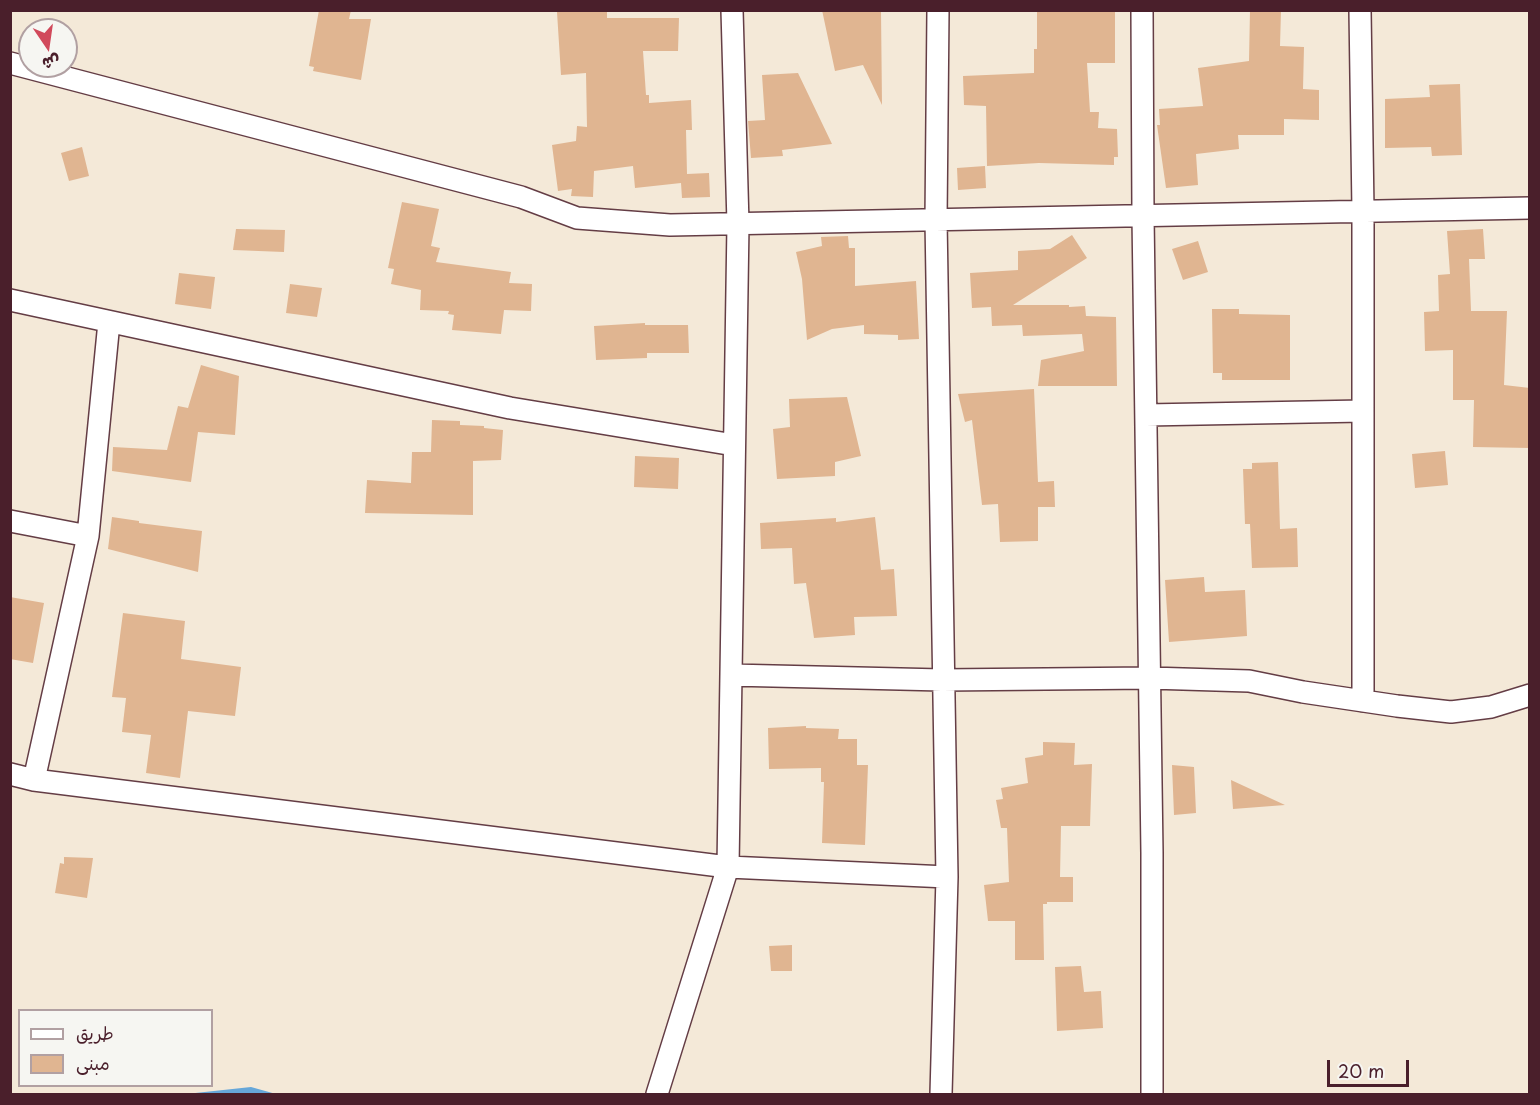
<!DOCTYPE html>
<meta charset="utf-8">
<style>
body{margin:0}
#map{position:relative;width:1540px;height:1105px;overflow:hidden;background:#f4e9d8;font-family:"Playpen Sans","Playpen Sans Arabic",sans-serif}
canvas{display:block}
.frame{position:absolute;inset:0;border:12px solid #4a1f2b;pointer-events:none}
.legend{position:absolute;left:18px;top:1009px;width:195px;height:78px;box-sizing:border-box;background:#f6f6f2;border:2px solid #b1a0a2;margin:0;padding:8px 10px;list-style:none;font-size:18px;color:#4a1f2b}
.legend li{display:flex;align-items:center;gap:12px;height:30px}
.legend b{width:30px;border:2px solid #b1a0a2}
.north{position:absolute;left:18px;top:18px;width:60px;height:60px;box-sizing:border-box;background:#f6f6f2;border:2px solid #b1a0a2;border-radius:50%;rotate:167deg;font-size:16px;font-weight:700;line-height:24px;text-align:center;color:#4a1f2b}
.north::after{content:'';display:block;margin:auto;width:21px;height:27px;background:#d1495b;clip-path:polygon(50% 0,100% 100%,50% 72%,0 100%)}
.scale{position:absolute;left:1327px;top:1060px;width:82px;height:27px;box-sizing:border-box;border:3px solid #4a1f2b;border-top:0;padding-left:8px;font-size:18px;line-height:21px;white-space:nowrap;color:#4a1f2b;-webkit-text-stroke:4px #f6f6f2;paint-order:stroke}
</style>
<div id="map">
<canvas width="1540" height="1105"></canvas>
<div class="frame"></div>
<ul class="legend">
<li><b style="height:8px;background:#fff"></b>طريق</li>
<li><b style="height:16px;background:#e0b591"></b>مبنى</li>
</ul>
<div class="north">ش</div>
<div class="scale">20 m</div>
</div>
<script>
const ctx = document.querySelector('canvas').getContext('2d');
ctx.lineJoin = 'round';
function fillPath(path, color) {
  ctx.fillStyle = color;
  ctx.fill(path, 'evenodd');
}
function shape(rows) {
  const path = new Path2D();
  for (const r of rows) {
    path.moveTo(r[0], r[1]);
    for (let i = 2; i < r.length; i += 2) path.lineTo(r[i], r[i + 1]);
  }
  return path;
}
function stroke(path, color, width, dash) {
  ctx.strokeStyle = color;
  ctx.lineWidth = width;
  ctx.lineCap = dash ? 'butt' : 'round';
  ctx.setLineDash(dash || []);
  ctx.stroke(path);
}
fillPath(shape([
 [251,1087,276,1094,186,1094]
]), '#66a7d9');
fillPath(shape([
 [319,10,351,10,349,19,371,19,361,80,313,71,314,67,309,66],
 [607,10,607,18,679,18,678,51,643,51,646,95,649,95,649,103,691,100,692,130,686,130,687,174,709,173,710,197,682,198,681,183,635,188,633,166,594,171,593,197,571,196,572,189,558,191,552,145,576,141,577,126,587,127,586,73,561,75,557,12],
 [822,10,881,11,882,105,863,65,835,71],
 [1037,10,1115,10,1115,63,1087,63,1090,112,1099,112,1098,128,1117,129,1118,157,1114,157,1114,165,1039,163,987,166,986,106,964,105,963,76,1034,73,1034,49,1037,49],
 [1250,10,1281,10,1280,46,1304,47,1303,89,1319,90,1319,120,1284,119,1284,135,1238,135,1239,149,1196,154,1198,185,1166,188,1157,125,1160,125,1159,109,1203,106,1198,68,1249,61],
 [798,73,832,144,782,150,783,156,751,158,748,121,765,120,762,75],
 [1460,84,1462,155,1432,156,1431,147,1385,148,1385,99,1430,97,1429,85],
 [82,147,89,176,69,181,61,153],
 [985,166,986,188,958,190,957,168],
 [402,202,439,209,431,246,440,248,436,262,511,272,509,283,532,284,531,311,504,310,501,334,452,330,454,315,448,314,449,311,420,310,421,290,391,284,394,269,388,268],
 [236,229,285,230,284,252,233,250],
 [1483,229,1485,259,1469,259,1471,311,1507,311,1504,385,1530,388,1530,448,1473,447,1474,400,1453,400,1453,350,1425,351,1424,312,1439,311,1438,275,1450,274,1447,231],
 [1072,235,1087,258,1013,305,1069,305,1069,307,1085,306,1086,316,1116,317,1117,386,1038,386,1041,360,1084,351,1082,334,1023,336,1022,325,992,326,991,307,972,308,970,273,1018,270,1018,251,1050,249],
 [848,236,849,248,855,248,855,286,916,281,919,339,898,340,898,335,864,334,864,325,832,329,807,340,802,279,796,252,822,246,821,237],
 [1198,241,1208,272,1183,280,1172,249],
 [179,273,215,277,211,309,175,304],
 [290,284,322,288,317,317,286,313],
 [1212,309,1239,309,1239,314,1290,315,1290,380,1222,380,1222,373,1213,373],
 [645,323,645,325,688,325,689,353,647,353,647,358,596,360,594,326],
 [201,365,239,376,235,435,198,432,191,482,112,471,113,447,167,450,178,406,188,408],
 [1034,389,1038,482,1054,481,1055,507,1038,507,1038,541,1000,542,998,504,982,505,972,420,965,422,958,394],
 [847,397,861,456,835,462,835,476,777,479,773,429,790,427,789,399],
 [432,420,460,421,460,425,484,426,484,428,503,430,501,460,473,461,473,515,365,513,367,480,411,483,412,452,431,452],
 [1445,451,1448,485,1415,488,1412,454],
 [635,456,679,458,678,489,634,487],
 [1278,462,1280,529,1297,528,1298,567,1252,568,1250,524,1245,524,1243,469,1252,469,1252,463],
 [112,517,139,521,139,523,202,531,198,572,108,549],
 [875,517,881,570,894,569,897,616,854,617,855,635,814,638,806,583,794,584,792,548,761,549,760,523,836,518,836,522],
 [1204,577,1205,592,1245,590,1247,636,1169,642,1165,580],
 [10,597,44,603,33,663,10,659],
 [123,613,185,621,181,659,241,667,235,716,188,711,180,778,146,773,151,735,122,732,126,698,112,697],
 [806,726,806,728,839,729,838,739,857,739,857,765,868,765,865,845,822,843,824,782,821,782,821,768,769,769,768,728],
 [1043,742,1075,743,1074,765,1092,764,1090,826,1061,826,1060,877,1073,877,1073,902,1047,902,1047,904,1043,904,1044,960,1015,960,1015,921,988,921,984,885,1009,882,1007,828,1001,828,996,800,1003,799,1001,788,1028,783,1025,758,1043,755],
 [1172,765,1194,767,1196,813,1174,815],
 [1231,780,1285,805,1233,809],
 [64,857,93,858,87,898,55,893,60,863,64,864],
 [792,945,792,971,771,971,769,946],
 [1081,966,1084,992,1101,991,1103,1028,1057,1031,1055,967]
]), '#e0b591');
const minor = shape([
 [938,10,936,220,947,877,941,1094],
 [1142,10,1143,216,1152,853,1152,1094],
 [1360,10,1363,211,1363,701],
 [10,63,521,197,577,218,670,225,1530,208],
 [10,300,510,408,734,445],
 [1146,415,1363,411],
 [10,521,88,536],
 [731,675,942,680,1150,678,1249,681,1303,692,1397,706,1451,712,1491,707,1530,695],
 [10,774,34,780,728,867,947,877],
 [34,780,88,536,109,322],
 [657,1094,728,867,738,224,732,10]
]);
stroke(minor, '#643d45', 24);
stroke(minor, '#fff', 21);
</script>
